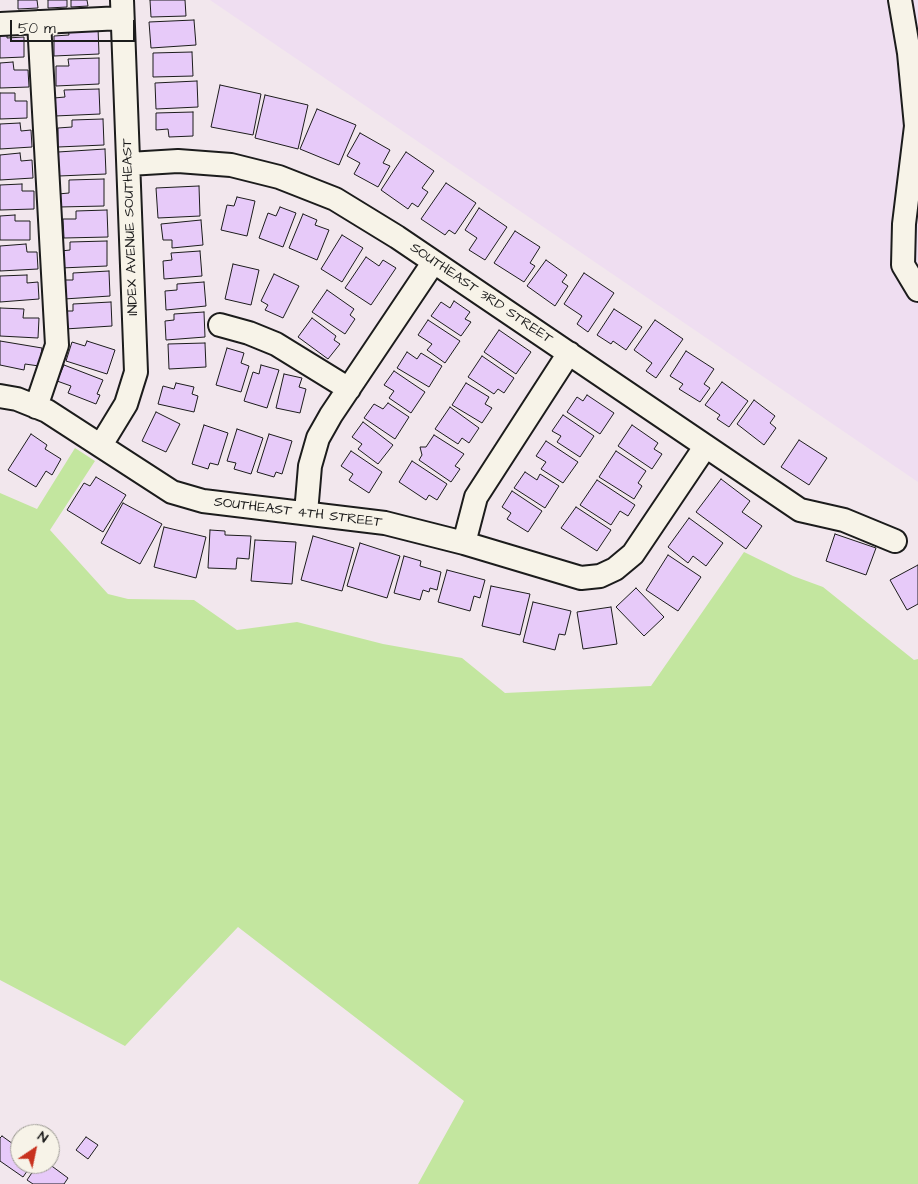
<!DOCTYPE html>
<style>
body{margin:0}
#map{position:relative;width:918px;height:1184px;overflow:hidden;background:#f2e7ed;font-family:"Architects Daughter",sans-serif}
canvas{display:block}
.north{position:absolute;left:10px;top:1124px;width:50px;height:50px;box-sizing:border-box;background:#f7f3e8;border:1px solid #9f9d96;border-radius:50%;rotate:34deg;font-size:14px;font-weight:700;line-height:20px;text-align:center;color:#1c1c1c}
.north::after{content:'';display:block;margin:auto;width:18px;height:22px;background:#c8321e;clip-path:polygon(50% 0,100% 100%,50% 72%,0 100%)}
.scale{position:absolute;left:10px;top:20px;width:125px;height:22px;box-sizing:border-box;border:2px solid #1c1c1c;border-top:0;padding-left:6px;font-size:15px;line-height:18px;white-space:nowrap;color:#1c1c1c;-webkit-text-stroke:4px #f7f3e8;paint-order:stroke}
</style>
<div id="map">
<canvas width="918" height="1184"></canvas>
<div class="north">N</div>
<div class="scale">50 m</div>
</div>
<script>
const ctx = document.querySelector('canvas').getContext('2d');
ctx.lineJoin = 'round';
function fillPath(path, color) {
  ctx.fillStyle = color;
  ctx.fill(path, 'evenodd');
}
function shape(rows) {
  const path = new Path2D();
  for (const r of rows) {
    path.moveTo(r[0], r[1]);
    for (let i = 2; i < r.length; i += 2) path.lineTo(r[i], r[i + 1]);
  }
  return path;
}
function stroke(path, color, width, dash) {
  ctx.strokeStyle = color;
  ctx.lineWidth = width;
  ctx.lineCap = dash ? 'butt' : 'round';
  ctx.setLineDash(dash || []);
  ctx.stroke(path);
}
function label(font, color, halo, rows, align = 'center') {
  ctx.font = font + ' "Architects Daughter",sans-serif';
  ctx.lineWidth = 5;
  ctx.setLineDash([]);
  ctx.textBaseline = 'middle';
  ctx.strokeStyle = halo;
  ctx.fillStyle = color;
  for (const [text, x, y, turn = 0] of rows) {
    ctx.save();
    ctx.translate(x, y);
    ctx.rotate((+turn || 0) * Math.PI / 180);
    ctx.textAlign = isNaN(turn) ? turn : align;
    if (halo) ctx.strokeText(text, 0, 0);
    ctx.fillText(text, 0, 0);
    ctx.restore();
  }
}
fillPath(shape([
 [210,0,918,0,918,482,796,399]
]), '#efdef1');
fillPath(shape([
 [75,448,95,461,50,530,108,594,128,599,194,600,237,630,297,622,383,644,462,658,505,693,651,686,744,552,793,576,823,587,914,660,918,659,918,1184,418,1184,464,1101,238,927,125,1046,0,980,0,493,37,509]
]), '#c3e69f');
const building = shape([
 [18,0,37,0,38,8,18,9,18,0],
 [48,0,67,0,67,7,48,8,48,0],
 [71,0,87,0,88,6,71,7,71,0],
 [150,0,185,0,186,16,151,17,150,0],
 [194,20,196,45,151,48,149,22,194,20],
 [98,28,99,54,54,56,54,36,69,35,68,29,98,28],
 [0,32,7,32,7,38,24,37,24,57,0,58,0,32],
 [192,52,193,76,153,77,153,53,192,52],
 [99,58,99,84,56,86,56,66,69,66,68,59,99,58],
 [13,62,14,70,28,70,29,87,0,88,0,63,13,62],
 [197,81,198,107,156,109,155,83,197,81],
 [220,85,261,94,253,135,211,127,220,85],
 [99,89,100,114,55,116,54,98,65,97,64,90,99,89],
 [0,93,15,93,15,101,27,101,27,118,0,119,0,93],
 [265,95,308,105,298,149,255,138,265,95],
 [317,109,356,125,339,165,300,149,317,109],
 [193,112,193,136,169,137,168,129,156,130,156,113,193,112],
 [103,119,104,145,58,147,58,128,72,127,72,120,103,119],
 [20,123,21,131,31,130,32,147,0,149,0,124,20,123],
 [360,133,390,150,383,163,390,166,378,187,354,174,360,163,347,156,360,133],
 [105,149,106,174,59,176,58,152,105,149],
 [406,152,434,171,422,188,428,192,418,207,412,203,408,209,381,190,406,152],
 [20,153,21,161,32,160,33,178,0,180,0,155,20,153],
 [104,179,104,206,59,207,58,194,69,193,69,180,104,179],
 [446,183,476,203,455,234,449,230,445,235,421,219,446,183],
 [22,184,22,191,34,191,34,209,0,210,0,185,22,184],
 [199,186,200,216,158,218,156,188,199,186],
 [237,197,255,201,247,236,221,230,227,205,234,206,237,197],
 [280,207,296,213,283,247,259,238,268,213,276,216,280,207],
 [479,208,507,227,485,260,469,250,477,238,465,230,479,208],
 [107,210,108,237,64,238,63,219,76,219,76,211,107,210],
 [303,214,317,220,315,225,329,230,317,260,289,248,303,214],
 [15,215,15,221,30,221,30,240,0,240,0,216,15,215],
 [201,220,203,245,172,248,172,240,163,240,161,224,201,220],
 [515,231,540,247,530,263,535,266,524,282,494,263,515,231],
 [342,235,363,248,342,282,321,269,342,235],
 [107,241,107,266,61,268,61,251,70,250,70,242,107,241],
 [26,244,27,252,37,252,38,269,0,271,0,246,26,244],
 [200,251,202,276,164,279,163,261,172,260,171,253,200,251],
 [366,257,379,266,383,260,396,268,371,305,345,288,366,257],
 [546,260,567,275,562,282,568,286,555,306,527,286,546,260],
 [233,264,259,270,251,305,225,299,233,264],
 [109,271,110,296,64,299,63,280,73,280,73,273,109,271],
 [584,273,614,293,588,332,577,324,582,316,564,304,584,273],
 [274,274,299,286,283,318,265,310,268,305,261,301,274,274],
 [27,275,27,283,38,282,39,299,0,302,0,276,27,275],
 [204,282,206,306,166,310,165,291,177,290,177,284,204,282],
 [327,290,354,309,350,315,355,319,345,334,312,312,327,290],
 [454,301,470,312,465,319,471,322,461,336,431,316,441,302,450,308,454,301],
 [111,302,112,326,65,329,64,311,73,311,73,304,111,302],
 [0,308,24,309,23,318,39,318,38,338,0,336,0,308],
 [614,309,642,327,626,350,613,341,611,344,597,335,614,309],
 [204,312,205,337,166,340,165,321,174,320,174,314,204,312],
 [312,318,336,336,334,340,340,344,328,359,298,337,312,318],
 [428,320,460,341,445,363,427,350,432,344,418,335,428,320],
 [655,320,683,339,656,378,646,371,652,363,634,350,655,320],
 [499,330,531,352,516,374,484,352,499,330],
 [0,341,42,348,39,366,25,364,24,370,0,365,0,341],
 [87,341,115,350,107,374,66,361,72,342,85,346,87,341],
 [205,343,206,367,169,369,168,344,205,343],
 [227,348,244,353,241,363,249,366,241,392,216,385,227,348],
 [686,351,714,369,704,384,710,388,700,402,679,389,683,384,670,376,686,351],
 [407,352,417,359,421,353,442,366,429,387,397,368,407,352],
 [482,356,514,378,504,393,498,389,494,394,468,377,482,356],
 [64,365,103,380,97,394,100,395,96,404,68,393,71,386,57,381,64,365],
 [261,365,279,370,267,408,244,401,253,372,259,374,261,365],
 [394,371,425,392,411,413,389,398,394,391,384,385,394,371],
 [284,374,302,378,299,387,306,389,300,413,276,408,284,374],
 [722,382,748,401,729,427,717,419,720,415,705,405,722,382],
 [176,383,194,387,192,394,198,396,194,412,158,404,163,386,174,389,176,383],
 [466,383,489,397,485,404,492,408,482,423,452,405,466,383],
 [587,395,614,413,600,434,567,412,577,397,583,401,587,395],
 [754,400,775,416,770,423,776,428,764,445,737,424,754,400],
 [388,403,409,417,395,439,364,418,374,404,383,409,388,403],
 [450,407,479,428,469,443,462,438,458,444,435,429,450,407],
 [156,412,180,424,166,452,142,441,156,412],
 [563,415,594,436,580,457,557,442,561,436,552,431,563,415],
 [363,422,393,445,378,464,358,449,362,444,352,437,363,422],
 [204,425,228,433,218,465,210,463,208,469,192,464,204,425],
 [632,425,658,443,654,449,662,454,652,469,618,446,632,425],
 [237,429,263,438,251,474,234,469,236,463,227,461,237,429],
 [31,434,47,445,45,449,61,459,52,475,46,471,36,487,8,470,31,434],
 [269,434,292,441,282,474,276,472,274,477,257,472,269,434],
 [434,435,464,454,455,466,460,469,451,482,419,460,422,455,420,447,426,447,434,435],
 [799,440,827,458,809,485,781,467,799,440],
 [546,441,578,462,563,483,541,469,546,462,536,456,546,441],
 [351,451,382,472,369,493,349,480,353,474,341,466,351,451],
 [616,451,646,471,638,483,642,486,634,499,599,477,616,451],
 [412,461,447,484,437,500,429,495,426,500,399,482,412,461],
 [525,472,537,480,540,474,559,486,545,508,514,488,525,472],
 [96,477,126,495,103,532,67,510,84,483,90,486,96,477],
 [721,479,750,501,742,512,762,526,746,549,696,512,721,479],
 [597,480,635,505,628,516,620,511,611,525,580,505,597,480],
 [512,491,542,511,528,532,507,519,511,513,502,507,512,491],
 [123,503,162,524,140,564,101,543,123,503],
 [576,507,611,530,597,551,561,528,576,507],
 [689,518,723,543,706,566,693,556,688,563,668,547,689,518],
 [164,527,206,537,196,578,154,567,164,527],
 [210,530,225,531,225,535,251,536,249,559,237,558,236,569,208,568,210,530],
 [835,534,876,548,866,575,826,561,835,534],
 [313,536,354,548,342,591,301,580,313,536],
 [255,540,296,542,292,584,251,581,255,540],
 [360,543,400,556,387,598,347,586,360,543],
 [668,555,701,577,678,611,646,590,668,555],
 [404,556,421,561,420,566,441,572,437,590,430,588,429,592,423,590,420,600,394,593,404,556],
 [918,565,918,604,907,610,890,580,918,565],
 [447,570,485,580,480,598,474,596,470,611,438,602,447,570],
 [491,586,530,594,520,635,482,626,491,586],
 [636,588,664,617,644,636,616,607,636,588],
 [533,602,571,611,565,635,559,634,555,650,523,642,533,602],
 [611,607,617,644,583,649,577,612,611,607],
 [2,1136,20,1149,20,1164,32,1164,23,1177,0,1161,0,1138,2,1136],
 [86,1137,98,1145,88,1159,76,1150,86,1137],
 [38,1164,49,1164,68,1178,64,1184,33,1184,27,1180,38,1164]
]);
fillPath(building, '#e7caf9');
stroke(building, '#1c1c1c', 1);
const minor = shape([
 [900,0,909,53,916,126,904,224,903,265,918,290],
 [0,24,122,18],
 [129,164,178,161,231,165,279,177,335,199,397,237,800,510,844,520,895,541],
 [220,325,249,333,276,344,349,389],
 [0,396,17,399,47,411,172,492,203,501,385,523,464,543,581,578,600,576,615,569,633,554,705,447],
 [36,407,57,345,39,22],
 [101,445,126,404,136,372,122,0],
 [306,513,310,466,318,438,331,415,433,263],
 [464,543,476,497,569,353]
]);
stroke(minor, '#1c1c1c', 26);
stroke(minor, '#f7f3e8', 22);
label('14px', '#1c1c1c', '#f7f3e8', [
 ["INDEX AVENUE SOUTHEAST",131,227,-92],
 ["SOUTHEAST 3RD STREET",481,294,34],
 ["SOUTHEAST 4TH STREET",298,513,7]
]);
</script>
